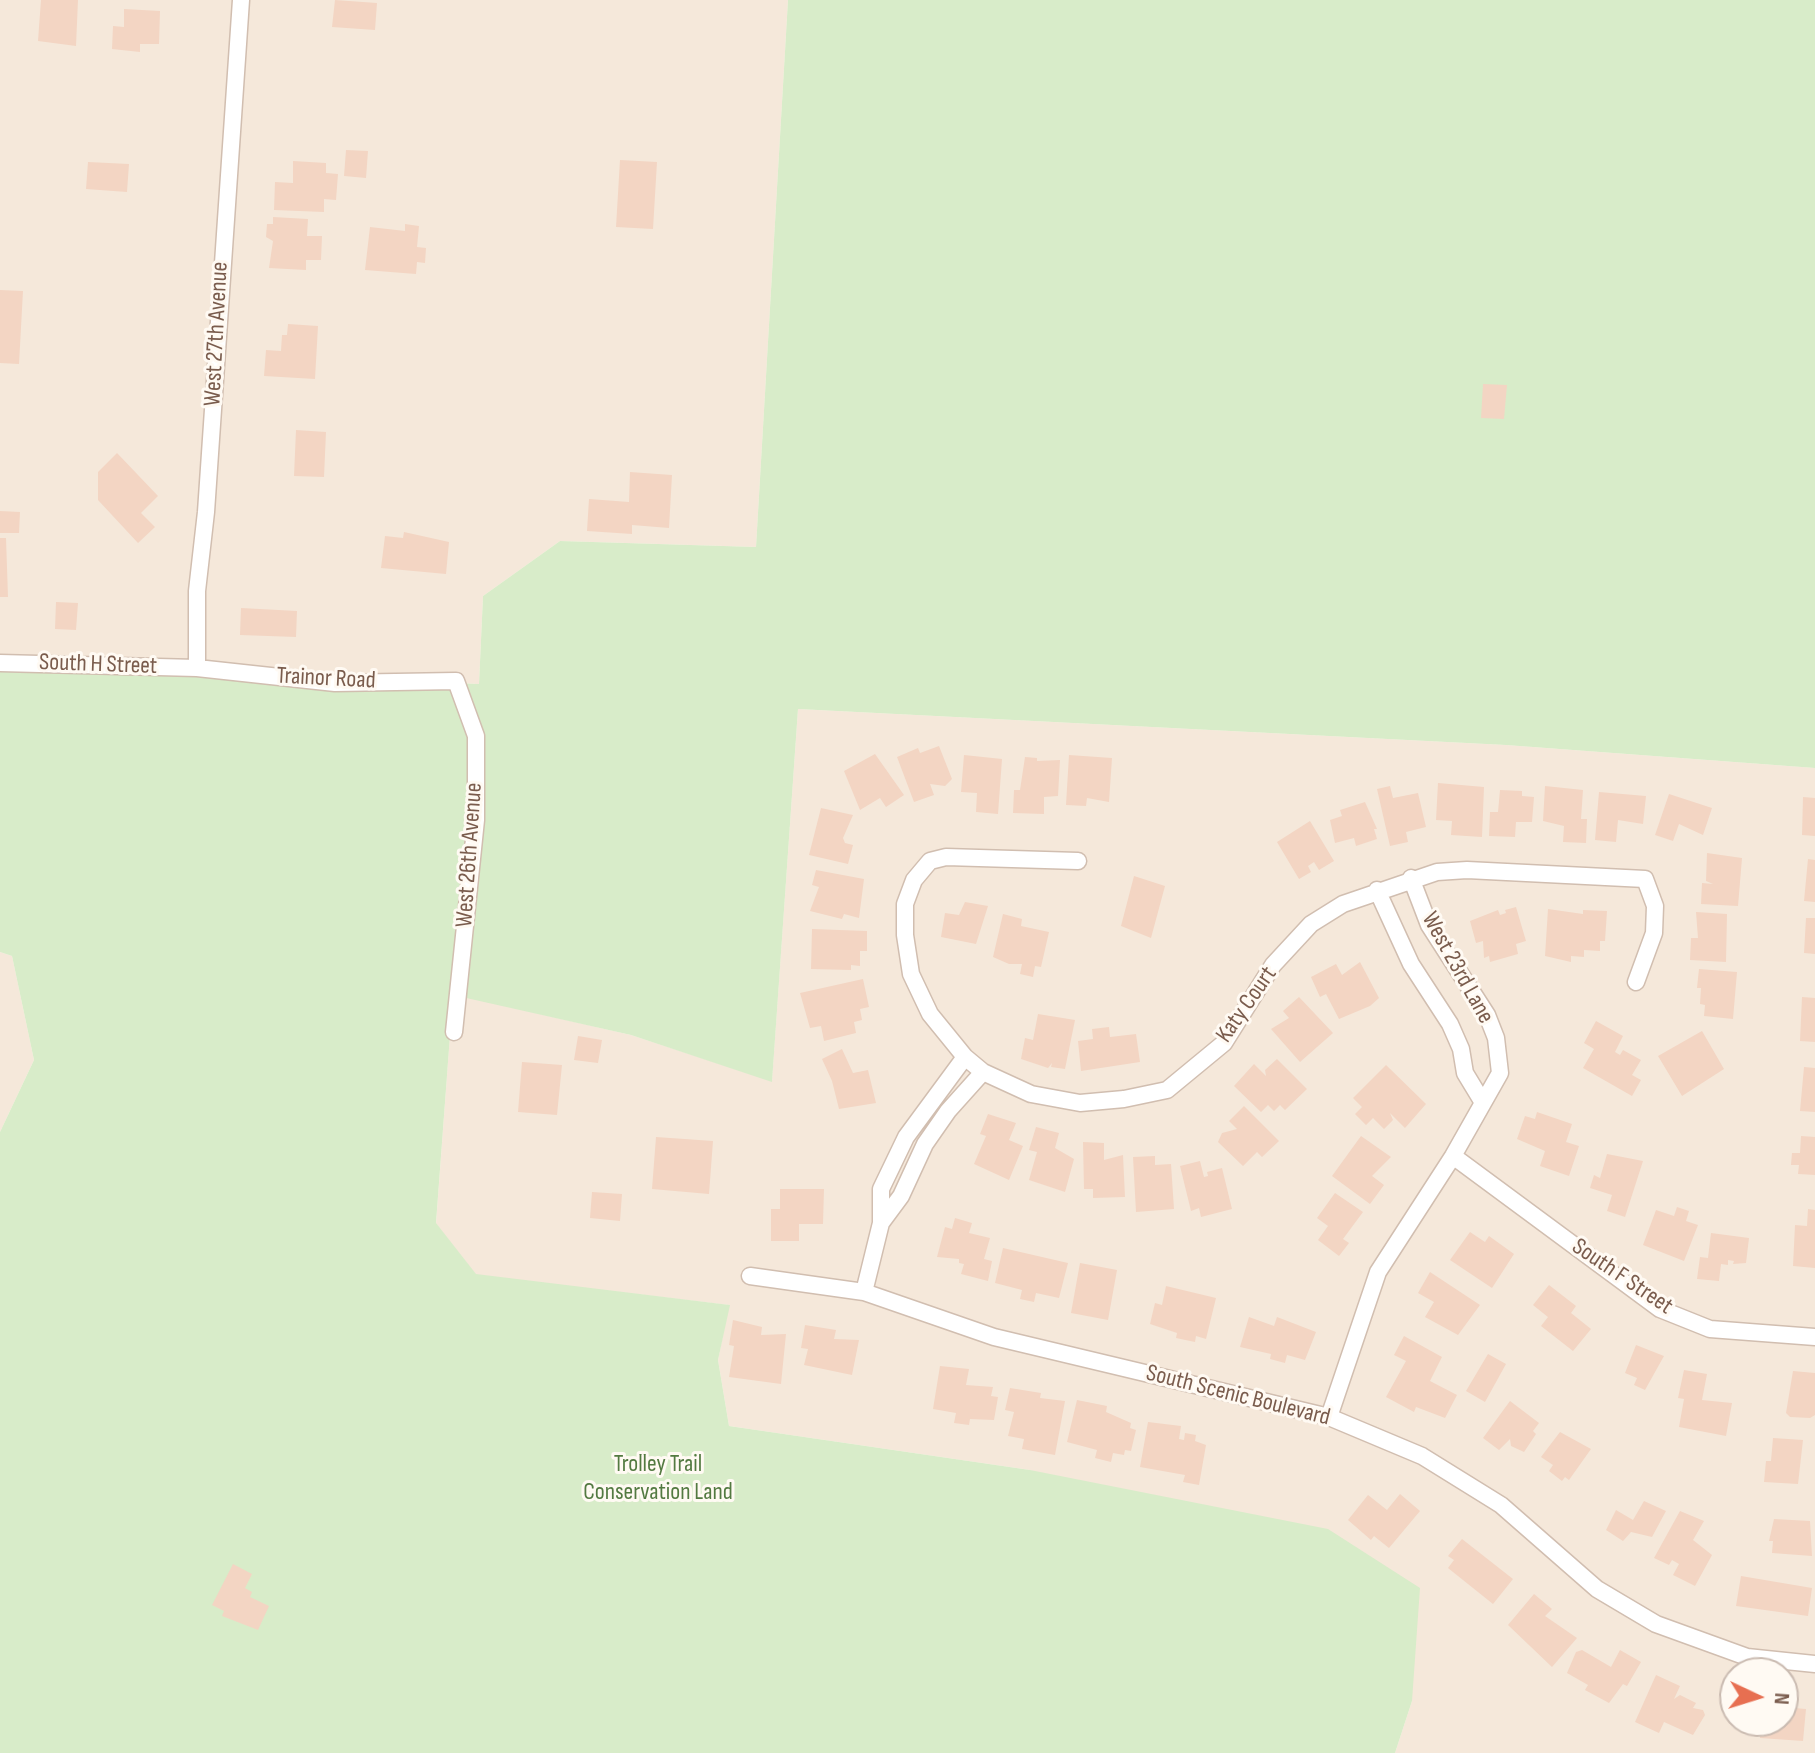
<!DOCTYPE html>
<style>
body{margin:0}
#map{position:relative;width:1815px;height:1753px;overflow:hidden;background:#fdf6ec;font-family:"Sofia Sans Condensed",sans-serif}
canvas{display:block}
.north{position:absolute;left:1719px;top:1657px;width:80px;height:80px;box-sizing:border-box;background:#fffaf3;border:2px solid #cabbb1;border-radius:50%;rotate:94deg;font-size:22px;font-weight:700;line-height:32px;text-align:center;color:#7a5c4d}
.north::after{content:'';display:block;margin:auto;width:28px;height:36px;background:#e76f51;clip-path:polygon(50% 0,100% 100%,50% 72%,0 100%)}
</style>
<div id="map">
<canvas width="1815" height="1753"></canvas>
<div class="north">N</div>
</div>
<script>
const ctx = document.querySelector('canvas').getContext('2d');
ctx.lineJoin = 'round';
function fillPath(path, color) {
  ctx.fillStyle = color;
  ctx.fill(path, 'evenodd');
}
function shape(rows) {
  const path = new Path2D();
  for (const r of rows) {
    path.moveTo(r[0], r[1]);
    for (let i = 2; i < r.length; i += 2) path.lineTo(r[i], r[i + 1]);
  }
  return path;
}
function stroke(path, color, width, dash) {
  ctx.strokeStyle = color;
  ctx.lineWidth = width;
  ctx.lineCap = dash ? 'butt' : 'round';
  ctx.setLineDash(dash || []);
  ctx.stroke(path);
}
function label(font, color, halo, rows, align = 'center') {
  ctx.font = font + ' "Sofia Sans Condensed",sans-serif';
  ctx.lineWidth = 6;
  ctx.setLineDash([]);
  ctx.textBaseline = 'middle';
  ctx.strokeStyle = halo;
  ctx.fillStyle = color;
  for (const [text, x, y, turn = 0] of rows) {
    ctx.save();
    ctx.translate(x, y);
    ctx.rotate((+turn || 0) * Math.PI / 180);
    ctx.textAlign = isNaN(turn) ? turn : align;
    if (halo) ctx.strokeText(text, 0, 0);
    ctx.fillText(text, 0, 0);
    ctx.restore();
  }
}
fillPath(shape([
 [0,0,788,0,756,547,560,541,483,596,479,684,0,663],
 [798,709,1506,745,1815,768,1815,1753,1395,1753,1412,1701,1030,1470,729,1426,718,1360,729,1305,476,1275,436,1224,453,994,631,1035,772,1081],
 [1735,1673,1783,1673,1783,1721,1735,1721],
 [0,952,12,956,34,1060,0,1132]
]), '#f5e8da');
fillPath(shape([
 [788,0,1815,0,1815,768,1506,745,798,709,772,1082,631,1035,453,995,436,1223,476,1274,730,1305,718,1360,729,1426,1030,1470,1328,1529,1420,1588,1412,1701,1395,1753,0,1753,0,1132,34,1060,12,956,0,952,0,663,479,684,483,596,560,541,756,547]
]), '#d8ecc9');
fillPath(shape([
 [41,0,78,0,76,46,38,41],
 [335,0,377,3,375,30,332,27],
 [124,9,160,11,159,44,140,44,140,52,112,49,113,26,124,27],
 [346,150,368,151,366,178,344,176],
 [620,160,657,162,653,229,616,227],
 [293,161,326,163,326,173,338,174,336,200,324,199,324,212,274,210,275,182,293,183],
 [88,162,129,164,127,192,86,189],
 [273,217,308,219,307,236,322,236,321,260,306,260,306,270,269,268,273,241,266,237,267,224,273,224],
 [405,224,419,226,417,247,426,248,425,263,417,262,416,274,365,270,370,227,405,231],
 [0,290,23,291,19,364,0,363],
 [288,324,318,326,315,379,264,376,266,350,281,351,282,335,287,335],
 [1483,384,1507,385,1504,419,1481,418],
 [296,430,326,432,324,477,294,476],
 [117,453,158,496,141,513,155,527,138,543,98,500,98,472],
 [630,472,672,475,669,528,632,525,632,534,587,531,589,499,629,502],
 [0,511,20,512,19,533,0,533],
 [404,532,449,542,446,574,381,568,385,536,403,538],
 [0,538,6,538,8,597,0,597],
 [56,602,78,603,76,630,55,629],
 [241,608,297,611,296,637,240,635],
 [939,746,952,779,945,786,930,784,934,795,914,802,897,757,918,748,920,753],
 [875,754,904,795,886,807,880,798,860,810,844,771],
 [964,755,1002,759,998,814,976,812,977,793,961,792],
 [1069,755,1112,758,1109,802,1087,798,1086,806,1066,805],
 [1025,757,1037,758,1037,761,1060,760,1058,796,1044,797,1044,814,1013,813,1014,790,1020,790],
 [1438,783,1484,787,1482,837,1451,835,1452,821,1436,820],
 [1390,786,1393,798,1418,793,1426,827,1406,832,1408,842,1390,846,1377,789],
 [1545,786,1583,790,1581,819,1587,819,1586,843,1563,842,1564,826,1543,821],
 [1500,790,1522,791,1522,796,1534,797,1532,822,1516,822,1515,837,1489,836,1490,812,1498,812],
 [1599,792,1646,796,1643,824,1618,820,1616,842,1595,840],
 [1669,794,1712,808,1703,835,1679,824,1673,841,1655,835],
 [1803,797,1815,798,1815,836,1802,835],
 [1365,802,1377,829,1374,829,1377,839,1356,846,1354,838,1335,843,1330,820,1342,816,1340,810],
 [821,808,853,815,843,838,845,843,853,845,848,864,809,855],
 [1310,821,1334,861,1319,870,1314,862,1308,866,1311,872,1299,879,1277,842],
 [1707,853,1742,858,1738,906,1701,904,1702,883,1713,884,1706,881],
 [1808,859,1815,860,1815,902,1804,901],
 [816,870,864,879,859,918,844,914,842,919,810,911,819,887,812,885],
 [1134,876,1165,886,1151,938,1121,926],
 [965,902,988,906,976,944,941,937,945,913,959,915],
 [1516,907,1526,941,1516,944,1518,954,1490,962,1489,956,1484,958,1483,941,1476,943,1470,921,1498,910,1500,915,1506,913,1505,910],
 [1548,909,1583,914,1583,910,1607,911,1605,941,1600,941,1600,951,1584,950,1584,957,1571,956,1571,962,1545,956],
 [1696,912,1727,914,1726,962,1690,960,1691,938,1698,938],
 [1003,914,1022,919,1021,926,1049,932,1041,967,1035,966,1033,977,1020,974,1022,964,1009,964,993,957],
 [1806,918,1815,918,1815,954,1804,953],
 [812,929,867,931,867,951,860,951,860,966,851,965,851,970,811,969],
 [1360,962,1379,998,1370,1006,1339,1019,1326,994,1320,997,1311,977,1336,964,1342,975],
 [1699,969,1737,972,1733,1019,1704,1016,1705,1005,1700,1004,1701,988,1697,988],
 [863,979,869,1007,860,1009,862,1020,854,1022,856,1033,824,1041,821,1026,810,1028,800,993],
 [1299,997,1333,1033,1300,1062,1271,1029,1289,1018,1283,1011],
 [1802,997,1815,998,1815,1042,1800,1041],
 [1038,1014,1075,1020,1065,1069,1051,1067,1052,1063,1048,1068,1021,1059,1025,1038,1033,1040],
 [1596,1021,1623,1036,1615,1052,1620,1055,1623,1050,1641,1060,1632,1075,1641,1080,1632,1096,1583,1068,1594,1049,1584,1043],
 [1109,1027,1110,1037,1136,1034,1140,1062,1081,1071,1078,1041,1093,1039,1092,1029],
 [1702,1031,1724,1069,1682,1096,1658,1056],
 [578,1036,602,1040,598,1063,574,1060],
 [842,1049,853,1073,868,1070,876,1103,839,1109,832,1081,822,1059],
 [1277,1059,1307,1089,1285,1110,1280,1105,1274,1111,1268,1105,1261,1112,1234,1086,1254,1064,1266,1076,1265,1070],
 [522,1062,562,1065,557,1115,518,1112],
 [1386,1065,1426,1104,1405,1128,1390,1113,1393,1120,1384,1129,1373,1118,1366,1125,1355,1114,1362,1107,1353,1098],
 [1804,1067,1815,1068,1815,1112,1800,1111],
 [1244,1106,1279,1141,1262,1157,1257,1152,1243,1166,1218,1142,1222,1133,1237,1129,1229,1121],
 [1537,1112,1572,1124,1566,1142,1579,1146,1569,1176,1540,1166,1545,1151,1517,1139,1525,1116,1535,1119],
 [988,1114,1016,1123,1009,1140,1023,1146,1009,1180,974,1164,986,1136,980,1134],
 [1036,1127,1059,1133,1055,1148,1074,1159,1065,1192,1029,1180,1037,1152,1029,1150],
 [1361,1136,1391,1157,1372,1176,1384,1185,1370,1204,1332,1176],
 [1801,1136,1815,1137,1815,1175,1798,1174,1799,1165,1791,1165,1792,1153,1800,1153],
 [656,1137,713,1141,709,1194,652,1189],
 [1083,1142,1104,1143,1104,1160,1123,1155,1125,1197,1093,1198,1093,1189,1084,1189],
 [1607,1154,1643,1161,1625,1217,1607,1211,1612,1195,1590,1188,1594,1175,1600,1178],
 [1155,1156,1155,1165,1171,1164,1174,1209,1136,1212,1133,1157],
 [1200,1161,1204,1177,1208,1176,1207,1172,1222,1168,1232,1209,1201,1217,1199,1208,1191,1211,1180,1166],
 [780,1189,824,1189,823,1224,799,1224,799,1241,771,1241,771,1209,780,1209],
 [592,1192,622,1194,620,1221,590,1218],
 [1335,1193,1363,1212,1343,1239,1349,1243,1339,1256,1318,1240,1328,1226,1317,1218],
 [1677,1207,1689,1211,1686,1221,1698,1225,1684,1261,1643,1245,1656,1210,1674,1216],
 [1808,1209,1815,1210,1815,1268,1793,1266,1795,1225,1807,1226],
 [955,1218,972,1223,969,1233,990,1238,984,1259,992,1261,988,1281,961,1274,964,1264,959,1263,959,1259,937,1257,945,1227,952,1229],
 [1470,1232,1485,1242,1489,1236,1514,1254,1492,1288,1450,1260],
 [1711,1233,1749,1238,1746,1263,1733,1264,1734,1261,1728,1260,1728,1265,1721,1264,1719,1281,1697,1279,1700,1257,1708,1258],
 [1003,1248,1068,1263,1059,1298,1036,1293,1034,1302,1020,1299,1022,1290,995,1283],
 [1080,1263,1117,1270,1108,1320,1071,1313],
 [1430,1272,1480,1305,1458,1335,1425,1317,1434,1302,1418,1293],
 [1549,1285,1576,1306,1571,1313,1591,1329,1573,1351,1541,1326,1548,1317,1533,1305],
 [1166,1286,1216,1298,1206,1339,1196,1336,1195,1342,1176,1338,1177,1333,1150,1324,1155,1303,1162,1305],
 [1249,1317,1274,1326,1277,1317,1316,1332,1305,1360,1287,1355,1285,1363,1270,1359,1271,1354,1240,1347],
 [733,1320,762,1327,761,1335,786,1334,781,1384,729,1377,734,1346,729,1345],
 [805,1325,836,1330,834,1339,859,1340,852,1375,804,1365,808,1349,801,1348],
 [1404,1336,1442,1357,1430,1381,1457,1395,1445,1418,1416,1407,1414,1412,1386,1397,1406,1361,1394,1355],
 [1636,1345,1664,1356,1645,1390,1634,1385,1637,1378,1625,1373],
 [1488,1354,1506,1364,1485,1402,1466,1391],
 [940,1366,969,1369,966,1385,993,1387,991,1396,998,1397,994,1420,970,1419,969,1425,954,1423,956,1413,933,1409],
 [1684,1370,1707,1374,1702,1400,1732,1403,1726,1436,1679,1427,1684,1399,1678,1398],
 [1793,1371,1815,1373,1815,1415,1810,1418,1790,1417,1786,1413],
 [1010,1388,1041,1393,1040,1398,1065,1401,1055,1455,1022,1449,1024,1439,1008,1436,1014,1412,1005,1410],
 [1077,1400,1107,1406,1106,1412,1131,1423,1130,1428,1136,1430,1131,1451,1125,1450,1124,1455,1113,1453,1111,1462,1095,1458,1097,1450,1067,1442],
 [1510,1401,1539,1423,1533,1431,1536,1434,1524,1452,1511,1446,1510,1439,1499,1450,1483,1438],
 [1148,1422,1181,1426,1179,1439,1184,1440,1185,1433,1196,1435,1195,1441,1206,1445,1199,1485,1183,1482,1185,1475,1140,1467],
 [1560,1432,1591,1449,1569,1480,1565,1477,1562,1481,1549,1471,1553,1465,1541,1457],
 [1773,1438,1803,1440,1798,1484,1764,1482,1766,1461,1771,1461],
 [1400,1494,1420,1511,1389,1548,1374,1536,1371,1540,1348,1520,1368,1495,1387,1510],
 [1644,1501,1666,1511,1652,1537,1631,1532,1623,1541,1606,1530,1616,1510,1633,1520],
 [1680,1511,1704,1521,1693,1540,1712,1555,1695,1586,1673,1575,1679,1564,1672,1560,1669,1565,1654,1558],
 [1774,1519,1810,1521,1812,1556,1772,1553,1773,1541,1769,1541],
 [1462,1539,1513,1579,1493,1604,1448,1568,1454,1560,1448,1556],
 [233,1564,252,1574,245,1588,252,1592,250,1597,269,1606,258,1630,222,1616,224,1611,212,1605],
 [1741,1576,1812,1588,1808,1616,1736,1606],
 [1534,1594,1552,1609,1545,1616,1577,1638,1552,1667,1508,1625],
 [1582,1650,1611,1667,1620,1650,1641,1662,1627,1686,1623,1684,1609,1703,1585,1690,1588,1685,1567,1673,1576,1652],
 [1656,1675,1680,1686,1674,1699,1680,1695,1696,1703,1693,1708,1703,1710,1705,1715,1693,1735,1664,1722,1659,1733,1635,1722],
 [1783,1707,1806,1709,1803,1741,1760,1738,1761,1721,1783,1721]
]), '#f3d5c3');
const street = shape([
 [0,663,197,668,335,683,456,681,476,736,476,820,454,1032],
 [197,668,197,591,206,512,241,0],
 [1078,861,946,857,930,861,914,880,905,904,905,935,911,974,930,1014,965,1057,983,1072,1031,1094,1080,1103,1124,1099,1167,1090,1224,1043,1273,965,1311,924,1343,904,1437,872,1467,870,1645,879,1655,906,1654,933,1636,982],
 [1377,890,1411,964,1450,1024,1461,1049,1465,1073,1482,1101],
 [1453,1156,1660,1309,1710,1329,1815,1337],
 [881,1223,901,1196,925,1144,948,1111,983,1072],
 [750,1276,864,1292,994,1337,1329,1417,1422,1456,1501,1505,1597,1589,1656,1624,1747,1657,1815,1664],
 [864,1292,881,1223,881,1189,906,1137,965,1057],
 [1329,1417,1378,1272,1453,1156,1500,1073,1496,1038,1487,1015,1429,925,1411,878]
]);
stroke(street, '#d1beb0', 19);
stroke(street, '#fff', 16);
label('24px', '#7a5c4d', '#fffaf3', [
 ["West 27th Avenue",217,334,-87],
 ["South H Street",98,665,2],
 ["Trainor Road",326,679,3],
 ["West 26th Avenue",470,855,-86],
 ["West 23rd Lane",1457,968,61],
 ["Katy Court",1247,1005,-55],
 ["South F Street",1622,1277,34],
 ["South Scenic Boulevard",1238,1396,14]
]);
label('24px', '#537a41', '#fffaf3', [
 ["Trolley Trail",658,1465],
 ["Conservation Land",658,1493]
]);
</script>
